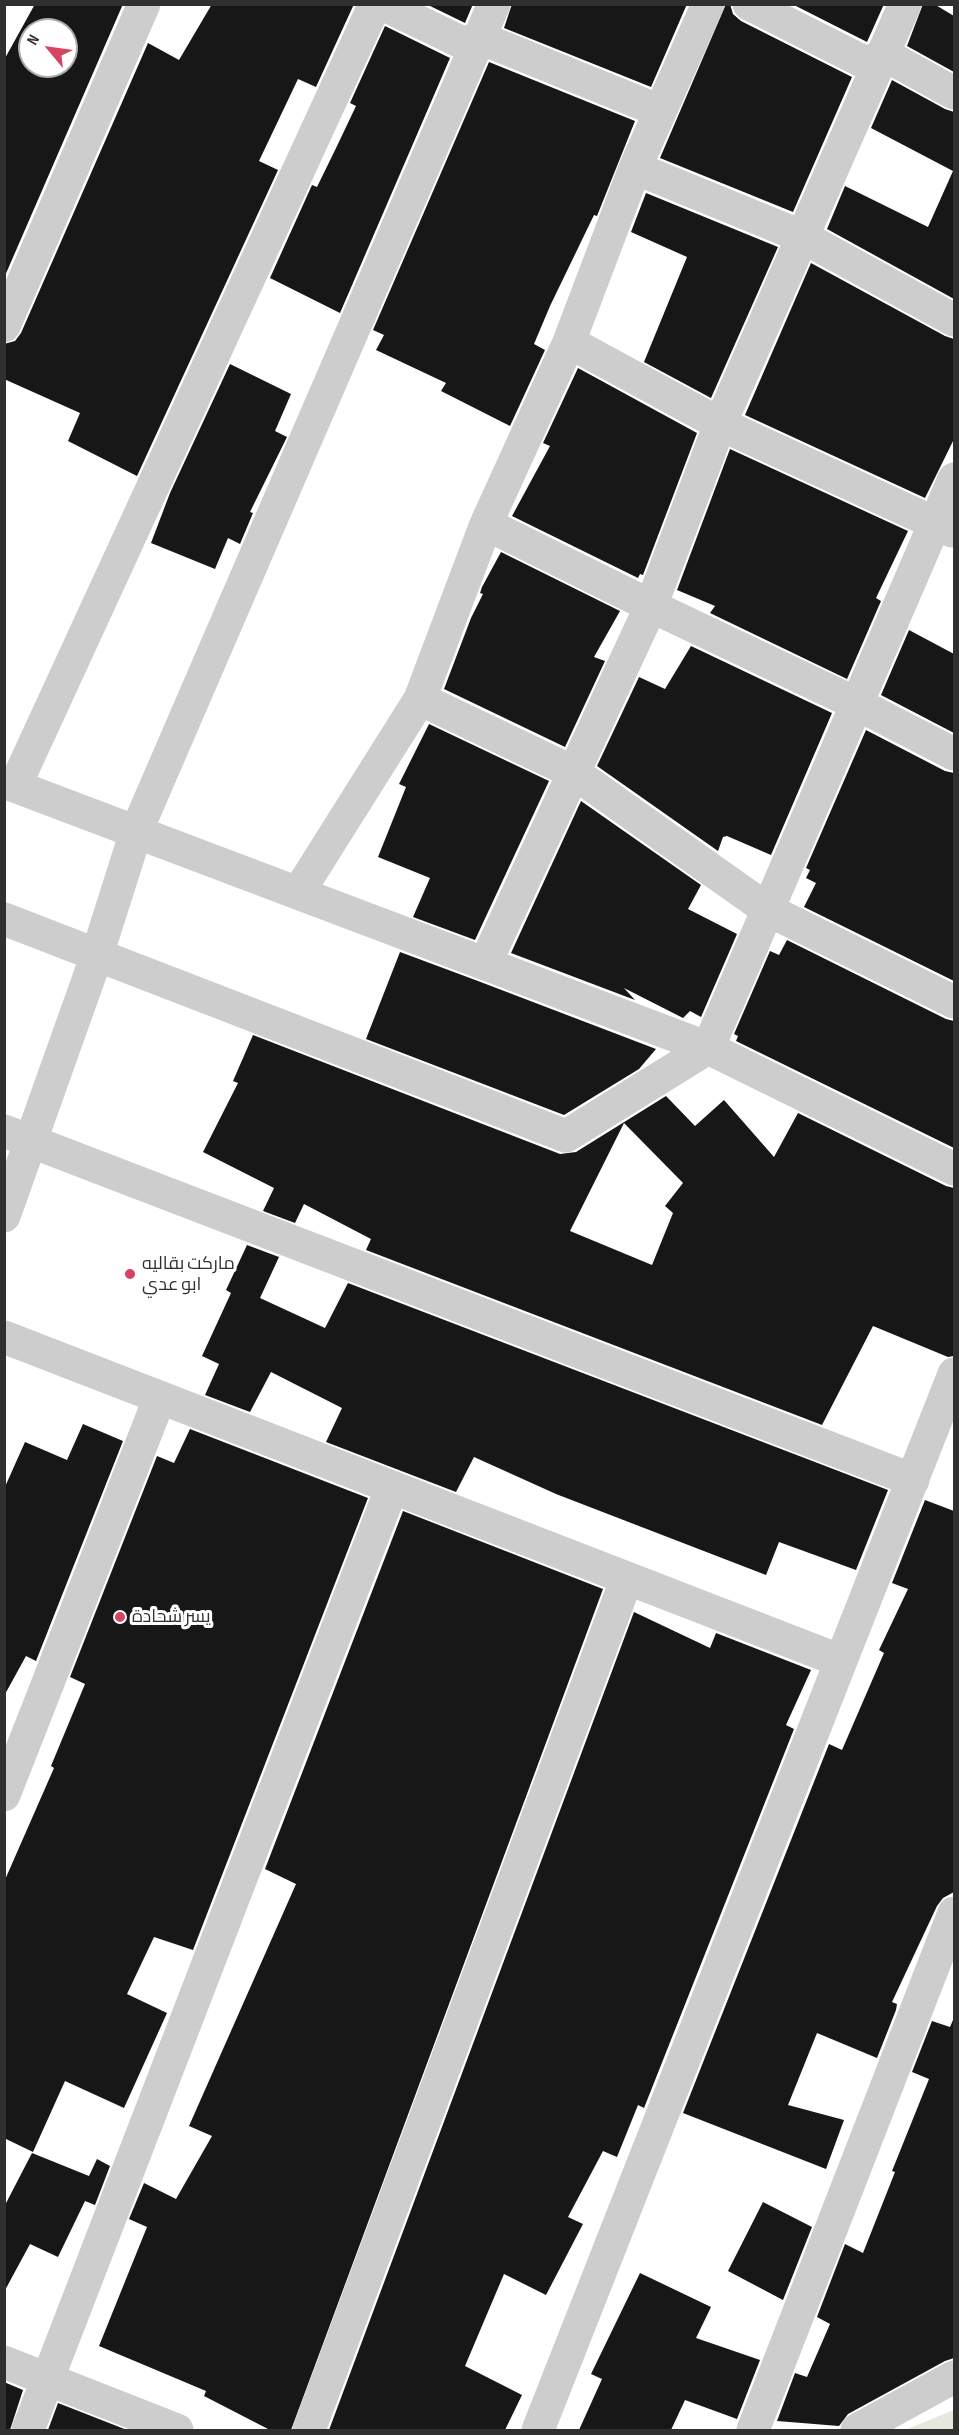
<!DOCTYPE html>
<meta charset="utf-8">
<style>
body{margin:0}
#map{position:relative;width:959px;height:2435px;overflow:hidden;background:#fff;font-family:"Sofia Sans Condensed",sans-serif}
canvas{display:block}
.frame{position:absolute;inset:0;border:6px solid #303030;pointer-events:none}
.north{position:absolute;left:18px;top:18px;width:60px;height:60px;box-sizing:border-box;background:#fff;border:2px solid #acacac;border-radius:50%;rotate:299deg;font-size:16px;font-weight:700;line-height:24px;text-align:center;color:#303030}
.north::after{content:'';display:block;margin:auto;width:21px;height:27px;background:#d64363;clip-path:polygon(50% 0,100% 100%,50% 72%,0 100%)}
</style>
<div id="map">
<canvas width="959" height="2435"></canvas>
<div class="frame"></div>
<div class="north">N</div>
</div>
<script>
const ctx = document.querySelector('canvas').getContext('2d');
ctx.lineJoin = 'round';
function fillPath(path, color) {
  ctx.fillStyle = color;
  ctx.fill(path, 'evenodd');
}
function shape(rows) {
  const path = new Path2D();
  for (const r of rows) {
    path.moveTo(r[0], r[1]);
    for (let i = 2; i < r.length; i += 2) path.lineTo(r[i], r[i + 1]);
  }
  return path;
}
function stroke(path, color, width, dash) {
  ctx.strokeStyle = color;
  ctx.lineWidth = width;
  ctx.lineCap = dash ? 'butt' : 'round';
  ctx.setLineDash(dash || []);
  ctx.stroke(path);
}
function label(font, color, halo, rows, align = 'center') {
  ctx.font = font + ' "Sofia Sans Condensed",Cairo,sans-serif';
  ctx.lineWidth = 6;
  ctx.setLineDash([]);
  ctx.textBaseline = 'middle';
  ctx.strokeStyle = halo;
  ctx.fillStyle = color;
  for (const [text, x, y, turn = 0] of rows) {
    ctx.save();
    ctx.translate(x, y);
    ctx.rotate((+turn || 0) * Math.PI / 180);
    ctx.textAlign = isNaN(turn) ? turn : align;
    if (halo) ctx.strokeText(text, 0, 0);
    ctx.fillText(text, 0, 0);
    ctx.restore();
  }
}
fillPath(shape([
 [954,2410,954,2430,905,2430]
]), '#e5e9dd');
fillPath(shape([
 [35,4,123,4,4,278,4,60],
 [30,30,66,30,66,66,30,66],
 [212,4,354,4,316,87,298,79,259,161,278,170,137,476,68,441,80,413,4,379,4,344,15,341,21,333,148,43,179,60],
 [426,4,473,4,465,23],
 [512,4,687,4,651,87,504,28],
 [726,4,730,4,733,14,741,21,852,77,793,212,660,158],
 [792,4,884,4,867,42],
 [923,4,934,4,954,16,954,72,907,46],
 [385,26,450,58,340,313,270,278,312,185,317,187,337,146,356,106,350,103],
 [489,62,635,121,597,216,594,215,550,306,534,344,545,350,510,426,441,391,446,383,376,350,384,335,373,330],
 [892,80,945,109,954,112,954,299,827,229,845,186,928,227,953,171,871,128],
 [646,193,778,247,711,398,644,362,687,257,631,232],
 [811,263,945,336,954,339,954,439,925,498,745,415],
 [230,364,291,394,275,431,287,437,250,512,253,513,240,544,228,538,215,569,151,543,170,493],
 [578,368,697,433,643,575,640,574,638,578,512,516,550,446,543,443],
 [730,449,908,531,876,598,881,601,847,679,710,613,715,606,677,590],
 [501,552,620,611,594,657,605,661,565,747,444,689,471,618,483,594,480,593,482,587],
 [909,630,954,654,954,733,881,695],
 [691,646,832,713,771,855,727,836,723,837,718,851,597,766,639,677,665,689],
 [429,724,549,781,475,940,413,917,430,878,378,857,406,787,399,784],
 [866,730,945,771,954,773,954,981,804,907,816,883,806,878,810,870,806,868],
 [581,801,701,885,688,909,737,934,701,1017,690,1011,683,1018,624,988,635,1000,511,953],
 [787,940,946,1019,954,1021,954,1148,736,1041,738,1036,734,1034,770,951,779,955],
 [400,952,478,981,656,1049,639,1069,564,1115,366,1039],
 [253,1035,560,1154,576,1152,666,1096,695,1126,724,1100,774,1157,798,1113,946,1186,954,1188,954,1356,948,1357,873,1326,822,1425,366,1250,371,1239,304,1204,295,1223,263,1211,274,1188,203,1152,238,1083,233,1081],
 [624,1123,683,1183,665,1206,673,1213,652,1265,570,1231],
 [247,1245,279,1257,260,1298,325,1328,348,1283,888,1490,856,1570,779,1542,766,1575,556,1494,474,1457,456,1492,326,1442,342,1408,271,1372,250,1412,205,1395,219,1364,202,1356,231,1293,226,1290],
 [83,1424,123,1441,36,1661,26,1656,4,1696,4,1489,25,1442,67,1460],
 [190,1429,368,1498,193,1950,154,1937,127,1994,167,2013,124,2108,65,2081,33,2152,4,2138,4,1882,54,1768,51,1766,85,1684,70,1677,157,1456,174,1463],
 [925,1500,954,1511,954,1892,943,1898,937,1906,892,2002,897,2004,896,2010,877,2058,817,2033,788,2105,844,2120,826,2169,683,2113,829,1744,842,1750,884,1653,879,1650,908,1589,892,1583],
 [403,1511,603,1589,291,2430,270,2430,204,2396,206,2391,99,2346,147,2227,129,2219,144,2183,176,2199,212,2136,189,2126,296,1884,265,1869],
 [634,1612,710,1648,716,1633,811,1670,786,1725,794,1729,644,2108,638,2105,617,2157,603,2151,568,2217,583,2224,546,2295,504,2274,465,2366,522,2395,505,2430,329,2430],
 [953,2020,954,2358,945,2361,848,2414,839,2426,777,2421,795,2373,807,2377,830,2324,817,2317,845,2244,863,2253,895,2172,892,2171,929,2079,912,2072,932,2021,950,2027],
 [32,2153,89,2176,97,2159,110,2166,95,2205,85,2201,58,2257,30,2244,4,2292,4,2207],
 [763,2202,812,2227,783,2300,728,2271],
 [640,2273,711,2307,696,2338,760,2360,737,2419,685,2400,671,2430,579,2430,602,2379,591,2374],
 [4,2382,23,2390,10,2430,4,2430],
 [58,2403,127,2430,48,2430]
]), '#171717');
stroke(shape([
 [382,4,463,43,480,38,660,111],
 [749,4,866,63,885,55,954,93],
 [635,168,801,236,954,320],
 [4,326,144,4],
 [569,342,720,424,952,531],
 [486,524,651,606,855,703,954,754],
 [420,699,573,772,768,910,954,1002],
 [4,782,708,1048,954,1169],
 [15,786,375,4],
 [298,893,420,699,486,524,569,342,635,168,708,4],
 [4,919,566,1136,708,1048,954,479],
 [485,964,651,606,720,424,905,4],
 [4,1131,913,1480],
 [4,1216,97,955,136,832,494,4],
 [4,1337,841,1661],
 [4,1795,160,1397],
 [4,2362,177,2430],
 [28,2430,392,1487],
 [309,2430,627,1578],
 [538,2430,954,1374],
 [753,2430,954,1913],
 [857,2430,954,2377]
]), '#cdcdcd', 33);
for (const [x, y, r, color] of [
 [130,1274,6,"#d64363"],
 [120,1617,6,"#d64363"]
]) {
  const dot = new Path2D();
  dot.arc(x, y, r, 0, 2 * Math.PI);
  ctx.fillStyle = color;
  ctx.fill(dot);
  stroke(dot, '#fff', 2);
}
label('18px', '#303030', '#fff', [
 ["ماركت بقاليه",142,1264],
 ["ابو عدي",142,1285],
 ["يسر شحادة",132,1617]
], 'left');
</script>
